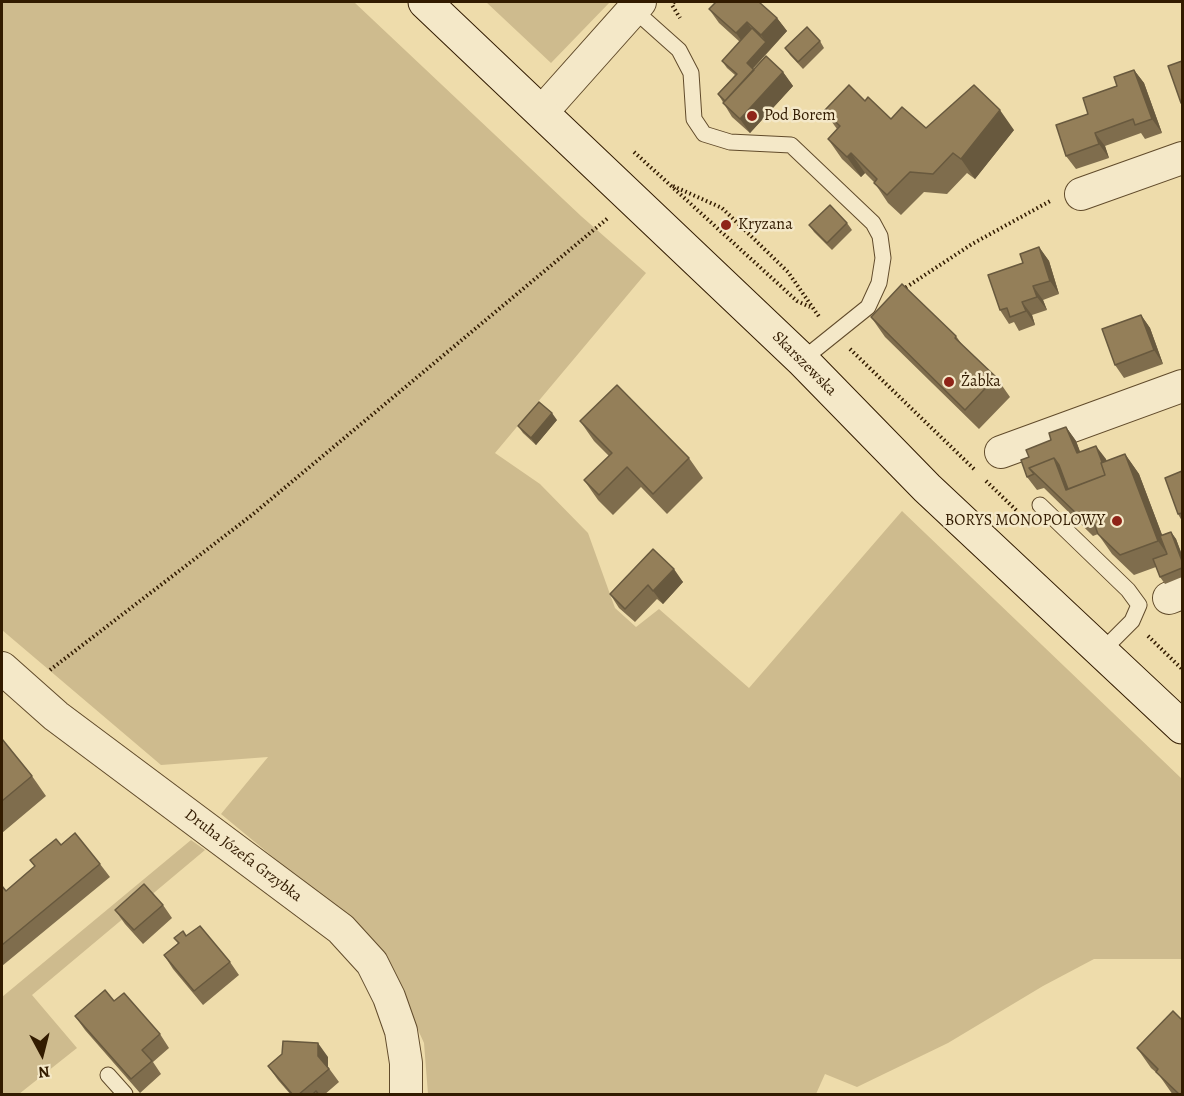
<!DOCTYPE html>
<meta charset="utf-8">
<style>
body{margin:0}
#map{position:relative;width:1184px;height:1096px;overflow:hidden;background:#eedcab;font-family:Alegreya,serif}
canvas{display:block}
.frame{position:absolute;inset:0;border:3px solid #321b00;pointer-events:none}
.north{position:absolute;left:12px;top:1024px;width:60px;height:60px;-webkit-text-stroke:4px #f4e8c8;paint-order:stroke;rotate:173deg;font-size:16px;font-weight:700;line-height:24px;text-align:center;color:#321b00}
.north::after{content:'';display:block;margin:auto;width:21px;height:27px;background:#321b00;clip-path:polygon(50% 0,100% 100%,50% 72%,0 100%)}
</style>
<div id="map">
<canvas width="1184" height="1096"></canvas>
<div class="frame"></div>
<div class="north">N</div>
</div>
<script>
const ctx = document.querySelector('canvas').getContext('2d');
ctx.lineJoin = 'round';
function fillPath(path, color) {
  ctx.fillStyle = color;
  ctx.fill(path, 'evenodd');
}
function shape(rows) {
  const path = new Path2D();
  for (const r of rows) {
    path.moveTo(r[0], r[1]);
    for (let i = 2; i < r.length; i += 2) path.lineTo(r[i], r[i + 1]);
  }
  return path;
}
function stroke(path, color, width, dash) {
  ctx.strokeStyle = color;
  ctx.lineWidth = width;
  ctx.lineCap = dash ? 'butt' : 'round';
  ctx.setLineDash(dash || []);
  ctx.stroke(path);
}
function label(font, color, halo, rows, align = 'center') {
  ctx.font = font + ' Alegreya,serif';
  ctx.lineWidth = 5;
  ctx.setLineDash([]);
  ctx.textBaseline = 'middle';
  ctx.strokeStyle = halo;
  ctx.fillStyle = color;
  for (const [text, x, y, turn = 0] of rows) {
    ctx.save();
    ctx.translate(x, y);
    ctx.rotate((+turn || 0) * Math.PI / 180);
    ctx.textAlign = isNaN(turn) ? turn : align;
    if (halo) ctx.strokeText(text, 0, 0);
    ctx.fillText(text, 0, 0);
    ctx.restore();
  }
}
fillPath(shape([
 [2,2,354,2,581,216,646,273,495,453,540,484,588,533,615,608,636,627,659,609,749,688,902,511,1182,779,1182,959,1094,959,1043,986,948,1043,857,1087,825,1074,816,1094,428,1094,424,1043,389,966,372,939,221,814,268,757,161,765,2,630],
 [486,2,610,2,551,63],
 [191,840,205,850,32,995,77,1048,19,1094,2,1094,2,997]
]), '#cebb8e');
const service = shape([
 [633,9,679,50,691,73,694,119,704,134,730,142,791,145,873,223,880,236,883,258,879,283,868,307,802,360],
 [1040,505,1128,590,1139,605,1132,621,1103,650],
 [108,1075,125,1094]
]);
const minor = shape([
 [542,112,640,2],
 [1081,194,1182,158],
 [1001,452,1182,386],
 [1169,598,1182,593],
 [2,668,56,716,341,929,372,963,389,997,401,1031,406,1063,406,1094]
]);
const secondary = shape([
 [425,2,802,360,927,488,1182,727]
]);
stroke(service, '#614b2b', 17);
stroke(minor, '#614b2b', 34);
stroke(secondary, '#321b00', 35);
stroke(shape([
 [674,2,672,5,680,18],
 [634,152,797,301,810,307],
 [673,186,722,208,788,272,820,318],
 [902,290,972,244,1052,200],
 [850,349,974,469],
 [986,481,1017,511],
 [1148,636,1182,669],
 [50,670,252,515,608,218]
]), '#321b00', 4, [1.5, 3]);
stroke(service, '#f4e8c8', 15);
stroke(minor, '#f4e8c8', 32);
stroke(secondary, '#f4e8c8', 33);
fillPath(shape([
 [709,9,777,18,787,31,753,69,783,72,793,86,750,133,732,117,718,94,735,75,727,68,722,61,740,42,719,23],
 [820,41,824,48,803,69,790,55,785,48],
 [1134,70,1144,83,1162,133,1145,139,1141,133,1105,146,1109,158,1076,169,1066,156,1088,114],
 [865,101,891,119,926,128,1014,130,975,179,967,173,947,194,924,192,901,215,888,203,874,182,865,173,861,177,842,159,828,139,837,129,824,111],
 [847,223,852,230,832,250,814,232,809,225],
 [1039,247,1049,261,1059,294,1043,300,1047,310,1032,315,1035,325,1019,331,1014,322,1009,324,1000,310,1023,263],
 [1141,315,1150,328,1163,364,1124,378,1115,365],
 [871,317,956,336,963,346,996,377,1010,397,979,429,885,337],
 [557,420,536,445,523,433,518,426],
 [580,421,689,458,703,478,667,514,641,487,613,515,598,500,584,480,609,456,594,441],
 [1066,427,1076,441,1080,452,1106,459,1106,461,1125,454,1139,474,1162,535,1171,532,1176,539,1182,555,1182,577,1165,584,1160,577,1156,567,1134,575,1112,554,1098,534,1093,536,1044,488,1037,490,1027,477,1029,457,1051,440],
 [1182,471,1182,521,1178,514],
 [653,549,683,582,663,604,657,599,635,622,619,608,610,594],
 [2,739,32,776,46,796,2,833],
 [61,845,100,864,110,877,2,966,2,886,6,891,35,866,30,860],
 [163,905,172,918,143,944,125,924,115,910],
 [186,936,230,962,239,975,203,1005,173,969,164,955,178,943,174,938],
 [114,1001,160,1034,169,1048,153,1062,161,1074,140,1093,85,1030,75,1016],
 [1182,1020,1182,1095,1173,1095,1159,1075,1151,1068,1137,1048],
 [328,1057,328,1067,339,1082,324,1095,291,1095,278,1080,268,1066]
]), '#7f6d4d');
fillPath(shape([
 [777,18,787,31,751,70,747,63,766,42,761,35],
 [747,22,756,35,746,47,736,33],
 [1134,70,1144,83,1162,133,1152,119],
 [783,72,793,86,750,133,740,119],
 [1000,110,1014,130,975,179,961,159],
 [1095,133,1105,146,1109,158,1099,144],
 [851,153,865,173,861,177,847,157],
 [1039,247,1049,261,1059,294,1050,281],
 [1033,286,1043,300,1047,310,1037,297],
 [1022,302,1032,315,1035,325,1026,311],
 [1141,315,1150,328,1163,364,1154,350],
 [552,413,557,420,536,445,531,438],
 [1066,427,1076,441,1086,467,1077,453],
 [1096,446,1106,459,1119,495,1109,481],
 [1125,454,1139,474,1172,561,1158,541],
 [1054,458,1068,478,1074,495,1066,490],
 [1171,532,1176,539,1182,555,1182,561],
 [674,569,683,582,663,604,653,591],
 [318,1043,328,1057,328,1069,318,1056]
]), '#68593e');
const building = shape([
 [716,2,759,2,777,18,761,35,747,22,736,33,709,9,716,2],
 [807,27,820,41,798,62,785,48,807,27],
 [752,28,766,42,747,63,754,70,725,101,718,94,737,74,722,61,752,28],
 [766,56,783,72,740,119,723,103,766,56],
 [1182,61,1182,103,1181,103,1168,66,1182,61],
 [1134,70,1152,119,1135,125,1133,119,1095,133,1099,144,1066,156,1056,125,1088,114,1083,98,1117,86,1114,77,1134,70],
 [849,85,865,101,868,97,891,119,902,107,926,128,974,85,1000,110,961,159,953,153,933,174,910,172,887,195,874,183,877,179,851,153,847,157,828,139,840,126,824,111,849,85],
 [830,205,847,223,827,243,809,225,830,205],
 [1039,247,1050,281,1033,286,1037,297,1022,302,1026,311,1010,317,1007,308,1000,310,988,275,1023,263,1020,254,1039,247],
 [902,284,956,336,955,338,996,377,965,410,871,317,902,284],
 [1141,315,1154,350,1115,365,1102,329,1141,315],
 [617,385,689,458,653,494,627,467,599,495,584,480,612,453,580,421,617,385],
 [539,402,552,413,531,438,518,426,539,402],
 [1066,427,1077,453,1096,446,1102,462,1101,463,1105,475,1068,489,1059,465,1054,458,1029,468,1034,474,1027,477,1021,460,1029,457,1026,450,1051,440,1049,433,1066,427],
 [1125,454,1158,541,1120,555,1098,534,1090,512,1079,516,1029,468,1054,458,1066,490,1105,475,1101,463,1125,454],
 [1182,471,1182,513,1178,514,1165,478,1182,471],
 [1171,532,1182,561,1182,568,1160,577,1153,559,1167,554,1160,536,1171,532],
 [653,549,674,569,653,591,648,585,625,609,610,594,653,549],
 [2,739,32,776,2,801,2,739],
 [75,833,100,864,2,945,2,886,6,891,35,866,30,860,56,839,61,845,75,833],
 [144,884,163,905,134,930,115,910,144,884],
 [200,926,230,962,194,991,164,955,179,943,174,938,183,931,186,936,200,926],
 [105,990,114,1001,124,993,160,1034,142,1050,152,1061,131,1079,75,1016,105,990],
 [1173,1011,1182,1020,1182,1095,1180,1095,1156,1072,1158,1069,1137,1048,1173,1011],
 [283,1041,318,1043,318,1056,329,1069,298,1095,293,1095,268,1066,282,1054,283,1041],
 [316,1091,319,1095,312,1095,316,1091]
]);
fillPath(building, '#947f59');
stroke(building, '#68593e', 1.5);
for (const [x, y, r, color] of [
 [752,116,6,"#8f2418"],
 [726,225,6,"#8f2418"],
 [949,382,6,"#8f2418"],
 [1117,521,6,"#8f2418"]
]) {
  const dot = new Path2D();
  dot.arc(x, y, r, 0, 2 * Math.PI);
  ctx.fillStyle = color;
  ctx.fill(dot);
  stroke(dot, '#f4e8c8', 2);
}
label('16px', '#321b00', '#f4e8c8', [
 ["Pod Borem",764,116],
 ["Kryzana",738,225],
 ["Żabka",961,382],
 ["BORYS MONOPOLOWY",1105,521,"right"]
], 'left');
label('16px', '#321b00', '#f4e8c8', [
 ["Skarszewska",804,364,45],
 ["Druha Józefa Grzybka",243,856,37]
]);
</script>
